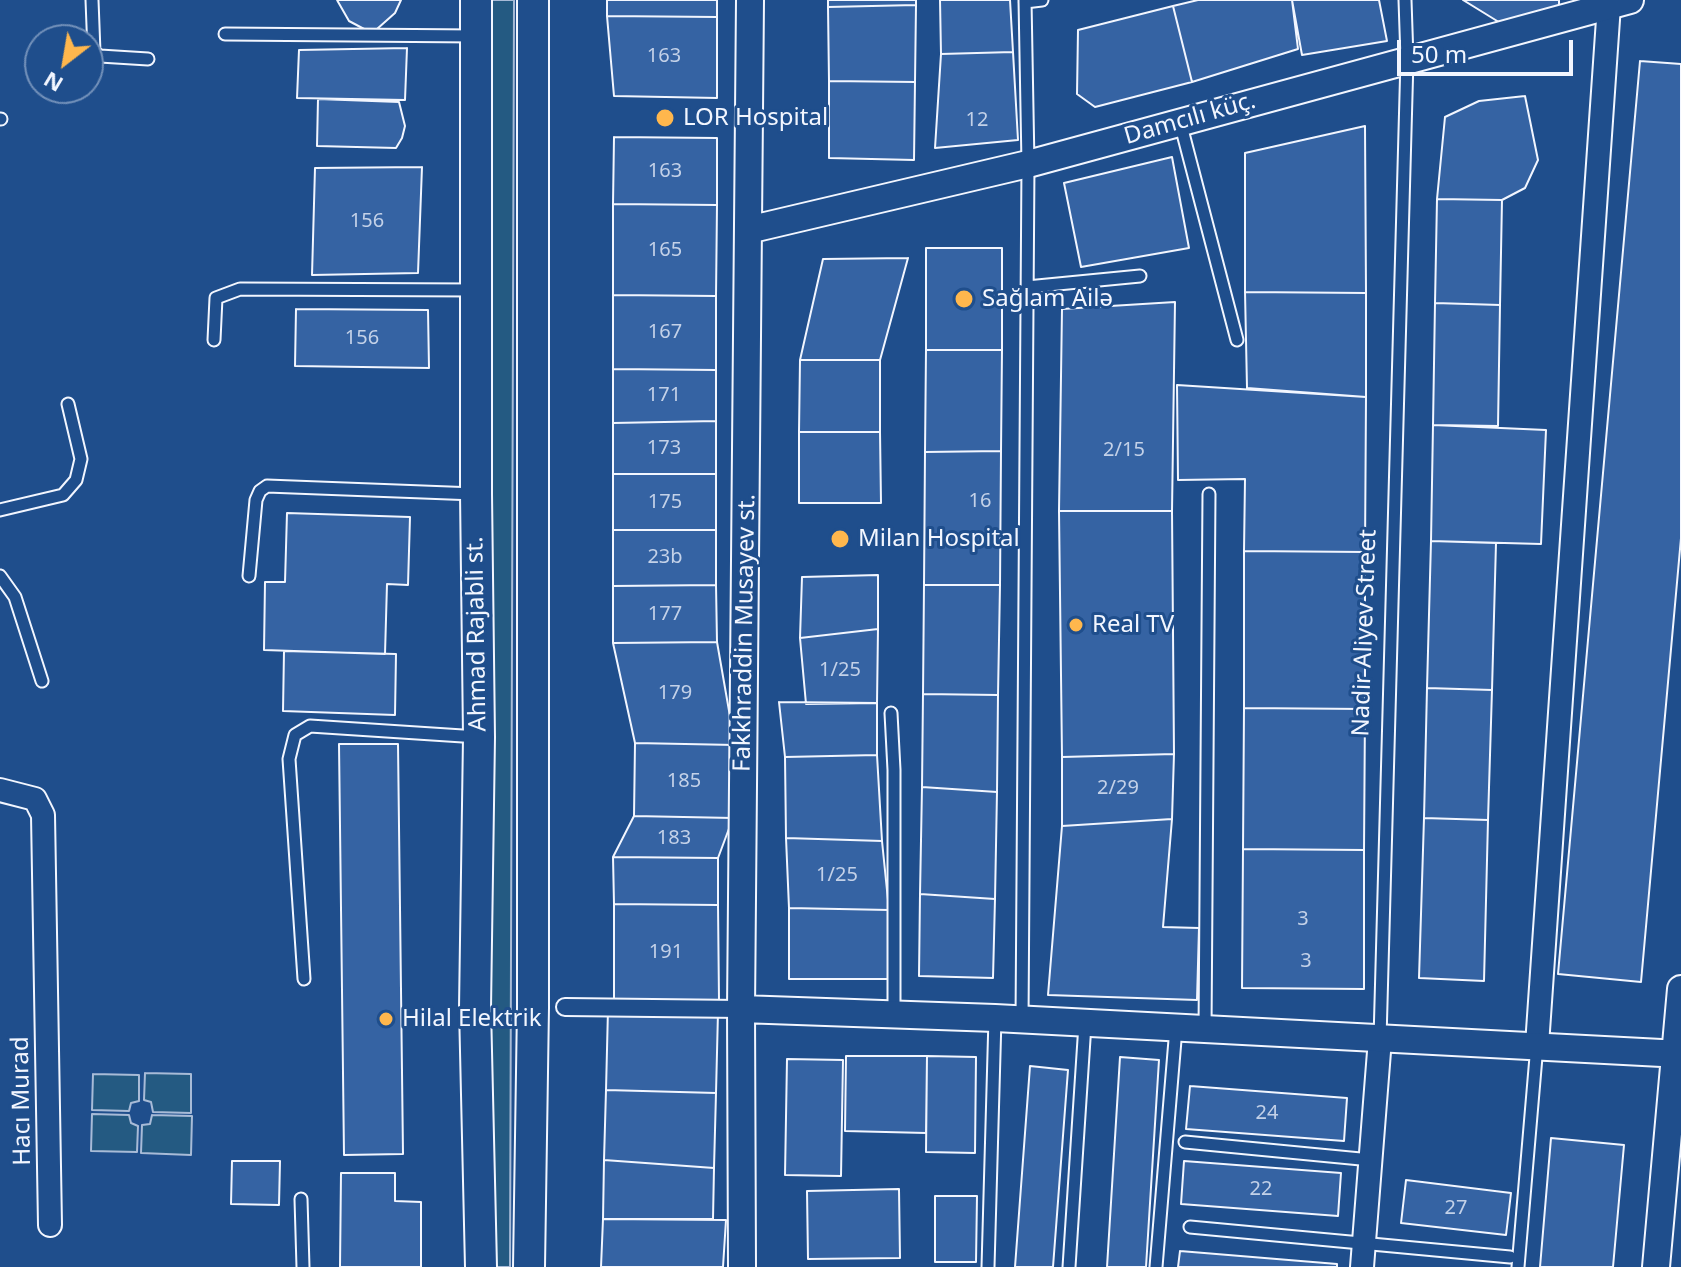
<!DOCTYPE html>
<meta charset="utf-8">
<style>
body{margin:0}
#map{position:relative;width:1681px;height:1267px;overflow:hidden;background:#1f4e8c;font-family:"Noto Sans",sans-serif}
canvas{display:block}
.north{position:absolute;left:24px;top:24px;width:80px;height:80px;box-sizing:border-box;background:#1f4e8c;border:2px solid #7391ba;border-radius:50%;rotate:211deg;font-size:22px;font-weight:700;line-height:32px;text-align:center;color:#f2f6ff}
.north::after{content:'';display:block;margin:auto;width:28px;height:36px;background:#ffb74d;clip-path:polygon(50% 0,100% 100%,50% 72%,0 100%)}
.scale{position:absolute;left:1397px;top:40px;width:176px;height:36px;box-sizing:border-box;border:4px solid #f2f6ff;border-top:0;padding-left:10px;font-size:24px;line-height:28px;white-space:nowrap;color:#f2f6ff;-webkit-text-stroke:6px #1f4e8c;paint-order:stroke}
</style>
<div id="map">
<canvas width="1681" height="1267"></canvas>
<div class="north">N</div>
<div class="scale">50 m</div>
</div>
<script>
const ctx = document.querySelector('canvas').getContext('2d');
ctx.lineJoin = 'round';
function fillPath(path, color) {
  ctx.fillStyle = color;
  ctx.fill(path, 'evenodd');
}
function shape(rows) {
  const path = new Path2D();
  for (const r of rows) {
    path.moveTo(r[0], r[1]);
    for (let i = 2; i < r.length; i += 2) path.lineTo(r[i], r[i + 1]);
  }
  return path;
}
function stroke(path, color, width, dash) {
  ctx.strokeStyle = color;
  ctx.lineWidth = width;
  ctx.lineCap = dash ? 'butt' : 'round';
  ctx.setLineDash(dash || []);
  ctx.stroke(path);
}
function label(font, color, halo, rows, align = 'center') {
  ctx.font = font + ' "Noto Sans",sans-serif';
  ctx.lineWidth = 6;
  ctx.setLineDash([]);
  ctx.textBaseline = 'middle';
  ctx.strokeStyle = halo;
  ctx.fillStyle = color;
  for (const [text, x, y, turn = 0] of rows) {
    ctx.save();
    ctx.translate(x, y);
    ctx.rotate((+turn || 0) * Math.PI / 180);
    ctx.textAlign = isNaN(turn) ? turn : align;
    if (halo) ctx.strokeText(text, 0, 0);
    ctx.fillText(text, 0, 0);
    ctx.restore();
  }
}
const green = shape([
 [488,0,514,0,510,1267,490,1267,488,0],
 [145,1073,191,1074,191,1113,153,1112,151,1102,144,1100,145,1073],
 [93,1074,139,1075,139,1101,131,1103,129,1111,92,1110,93,1074],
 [92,1114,129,1115,131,1123,138,1126,137,1152,91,1151,92,1114],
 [152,1115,192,1116,191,1155,141,1153,142,1125,150,1124,152,1115]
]);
fillPath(green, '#245a82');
stroke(green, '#a8bbd7', 2);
const building = shape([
 [337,0,401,0,395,13,377,29,366,30,349,21,337,0],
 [607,0,717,0,717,17,607,16,607,0],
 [828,0,916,0,916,5,828,7,828,0],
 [940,0,1010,0,1013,52,941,54,940,0],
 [1198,0,1292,0,1298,49,1192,82,1173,6,1198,0],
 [1292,0,1379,0,1387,41,1302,55,1292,0],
 [1463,0,1559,0,1559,9,1502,24,1463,0],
 [916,5,915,82,829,81,828,7,916,5],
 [1173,6,1192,82,1095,107,1077,94,1078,30,1173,6],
 [607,16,717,17,717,98,614,96,607,16],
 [407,48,405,100,297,98,299,50,407,48],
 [1013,52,1018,140,935,148,941,54,1013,52],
 [1640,61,1681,64,1681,538,1641,982,1558,974,1640,61],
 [829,81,915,82,914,160,829,158,829,81],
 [1525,96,1538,160,1525,188,1502,200,1437,199,1445,117,1479,101,1525,96],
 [318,99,399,102,405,126,402,138,396,148,317,146,318,99],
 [1365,126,1366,293,1245,292,1245,153,1365,126],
 [614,137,717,138,717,205,613,204,614,137],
 [1172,157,1189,248,1081,267,1064,183,1172,157],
 [422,167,418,273,312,275,315,168,422,167],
 [1437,199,1502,200,1500,305,1435,303,1437,199],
 [613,204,717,205,716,296,613,295,613,204],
 [926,248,1002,248,1002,350,926,350,926,248],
 [908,258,880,360,800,360,823,259,908,258],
 [1245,292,1366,293,1366,397,1247,388,1245,292],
 [613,295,716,296,716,370,613,369,613,295],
 [1175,302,1172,511,1059,511,1062,309,1175,302],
 [1435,303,1500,305,1498,426,1433,425,1435,303],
 [296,309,428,310,429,368,295,366,296,309],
 [926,350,1002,350,1001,451,925,452,926,350],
 [800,360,880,360,880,432,799,432,800,360],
 [613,369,716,370,716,421,613,423,613,369],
 [1177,385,1366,397,1365,552,1244,551,1245,479,1178,480,1177,385],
 [716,421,716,474,613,474,613,423,716,421],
 [1433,425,1546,430,1541,544,1431,541,1433,425],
 [799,432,880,432,881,503,799,503,799,432],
 [1001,451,1000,585,924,585,925,452,1001,451],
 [613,474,716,474,716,530,613,530,613,474],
 [1059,511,1172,511,1174,754,1062,757,1059,511],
 [287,513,410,517,408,585,387,584,385,654,264,650,265,582,285,582,287,513],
 [613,530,716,530,716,585,613,586,613,530],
 [1431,541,1496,543,1492,690,1427,688,1431,541],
 [1244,551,1365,552,1365,709,1244,708,1244,551],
 [878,575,878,629,800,638,802,577,878,575],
 [716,585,717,642,613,643,613,586,716,585],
 [924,585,1000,585,998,695,923,694,924,585],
 [878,629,877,703,806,704,800,638,878,629],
 [717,642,735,745,635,743,613,643,717,642],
 [284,651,396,654,395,715,283,711,284,651],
 [1427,688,1492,690,1488,820,1424,818,1427,688],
 [923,694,998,695,997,792,922,787,923,694],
 [779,702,877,703,877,755,785,757,779,702],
 [1244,708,1365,709,1364,850,1243,849,1244,708],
 [635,743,735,745,733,818,634,816,635,743],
 [339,744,398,744,403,1154,344,1155,339,744],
 [1174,754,1172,819,1062,826,1062,757,1174,754],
 [877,755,882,841,786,838,785,757,877,755],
 [922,787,997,792,995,899,920,894,922,787],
 [634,816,733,818,718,858,613,857,634,816],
 [1424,818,1488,820,1484,981,1419,978,1424,818],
 [1172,819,1163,927,1199,928,1197,1000,1048,995,1062,826,1172,819],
 [786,838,882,841,889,910,789,908,786,838],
 [1243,849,1364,850,1364,989,1242,988,1243,849],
 [613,857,718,858,718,905,614,904,613,857],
 [920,894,995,899,993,978,919,976,920,894],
 [614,904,718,905,719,1000,614,1000,614,904],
 [789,908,889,910,889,979,789,979,789,908],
 [608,1009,718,1012,716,1093,606,1090,608,1009],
 [846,1056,927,1056,926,1133,845,1131,846,1056],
 [927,1056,976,1057,975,1153,926,1152,927,1056],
 [1120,1057,1159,1060,1146,1267,1107,1267,1120,1057],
 [787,1059,843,1060,841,1176,785,1175,787,1059],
 [1030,1066,1068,1070,1053,1267,1015,1267,1030,1066],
 [1190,1086,1347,1098,1344,1141,1186,1129,1190,1086],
 [606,1090,716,1093,714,1168,604,1160,606,1090],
 [1551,1138,1624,1145,1613,1267,1540,1267,1551,1138],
 [604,1160,714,1168,713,1219,603,1219,604,1160],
 [232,1161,280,1161,279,1205,231,1204,232,1161],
 [1184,1161,1341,1173,1338,1216,1181,1204,1184,1161],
 [341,1173,395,1173,395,1201,421,1202,421,1267,340,1267,341,1173],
 [1406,1180,1511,1193,1506,1235,1401,1223,1406,1180],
 [899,1189,900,1258,808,1259,807,1191,899,1189],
 [935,1196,977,1196,976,1262,935,1262,935,1196],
 [603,1219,726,1220,723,1267,601,1267,603,1219],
 [1180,1251,1337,1264,1337,1267,1178,1267,1180,1251]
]);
fillPath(building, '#3563a3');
stroke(building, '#f2f6ff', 2);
const service = shape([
 [92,0,94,52,100,56,148,59],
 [1025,2,1042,0],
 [225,34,476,36],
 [0,119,1,119],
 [1180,122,1237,340],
 [1027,287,1140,276],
 [214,340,216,298,240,289,476,290],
 [0,510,63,495,76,480,81,459,68,404],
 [0,576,15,597,42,681],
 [249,576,256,500,260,491,267,486,475,494],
 [891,713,894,770,894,1013],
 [304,979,289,759,295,735,310,726,478,737],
 [1022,1019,1028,164,1025,0],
 [1205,1030,1209,494],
 [1380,1039,1407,59,1405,0],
 [1185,1142,1371,1160],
 [301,1199,303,1267],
 [1190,1227,1510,1257],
 [988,1267,995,1018],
 [1069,1267,1085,1024],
 [1156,1267,1176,1028],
 [1518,1267,1537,1045]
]);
const pedestrian = shape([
 [565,1007,741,1009]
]);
const minor = shape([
 [0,790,35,799,43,815,50,1225],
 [1537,1045,1609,5],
 [1362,1267,1380,1039]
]);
const tertiary = shape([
 [748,230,1028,164,1630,0],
 [741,1009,995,1018,1681,1054],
 [742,1267,741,1009,750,0],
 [1656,1267,1681,989]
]);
const secondary = shape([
 [476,0,476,494,479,737,475,1008,481,1267],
 [529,1267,533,1007,533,0]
]);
stroke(service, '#f2f6ff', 15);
stroke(pedestrian, '#f2f6ff', 20);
stroke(minor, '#f2f6ff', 26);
stroke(tertiary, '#f2f6ff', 30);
stroke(secondary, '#f2f6ff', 34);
stroke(service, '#1f4e8c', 11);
stroke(pedestrian, '#1f4e8c', 16);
stroke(minor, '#1f4e8c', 22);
stroke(tertiary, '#1f4e8c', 26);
stroke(secondary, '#1f4e8c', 30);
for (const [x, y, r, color] of [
 [665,118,10,"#ffb74d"],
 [964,299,10,"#ffb74d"],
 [840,539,10,"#ffb74d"],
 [1076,625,8,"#ffb74d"],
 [386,1019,8,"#ffb74d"]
]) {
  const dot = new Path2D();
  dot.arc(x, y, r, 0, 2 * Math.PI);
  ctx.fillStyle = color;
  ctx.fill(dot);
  stroke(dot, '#1f4e8c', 3);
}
label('20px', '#c3d1e8', null, [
 ["163",664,56],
 ["12",977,120],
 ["163",665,171],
 ["156",367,221],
 ["165",665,250],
 ["167",665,332],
 ["156",362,338],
 ["171",664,395],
 ["173",664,448],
 ["2/15",1124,450],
 ["16",980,501],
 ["175",665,502],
 ["23b",665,557],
 ["177",665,614],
 ["1/25",840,670],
 ["179",675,693],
 ["185",684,781],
 ["2/29",1118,788],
 ["183",674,838],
 ["1/25",837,875],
 ["3",1303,919],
 ["191",666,952],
 ["3",1306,961],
 ["24",1267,1113],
 ["22",1261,1189],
 ["27",1456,1208]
]);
label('24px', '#f2f6ff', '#1f4e8c', [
 ["LOR Hospital",683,118],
 ["Sağlam Ailə",982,299],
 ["Milan Hospital",858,539],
 ["Real TV",1092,625],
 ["Hilal Elektrik",402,1019]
], 'left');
label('24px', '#f2f6ff', '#1f4e8c', [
 ["Damcılı küç.",1190,119,-16],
 ["Fakkhraddin Musayev st.",745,633,-89],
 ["Nadir Aliyev Street",1365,633,-88],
 ["Ahmad Rajabli st.",477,634,-91],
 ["Hacı Murad",22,1101,-91]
]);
</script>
